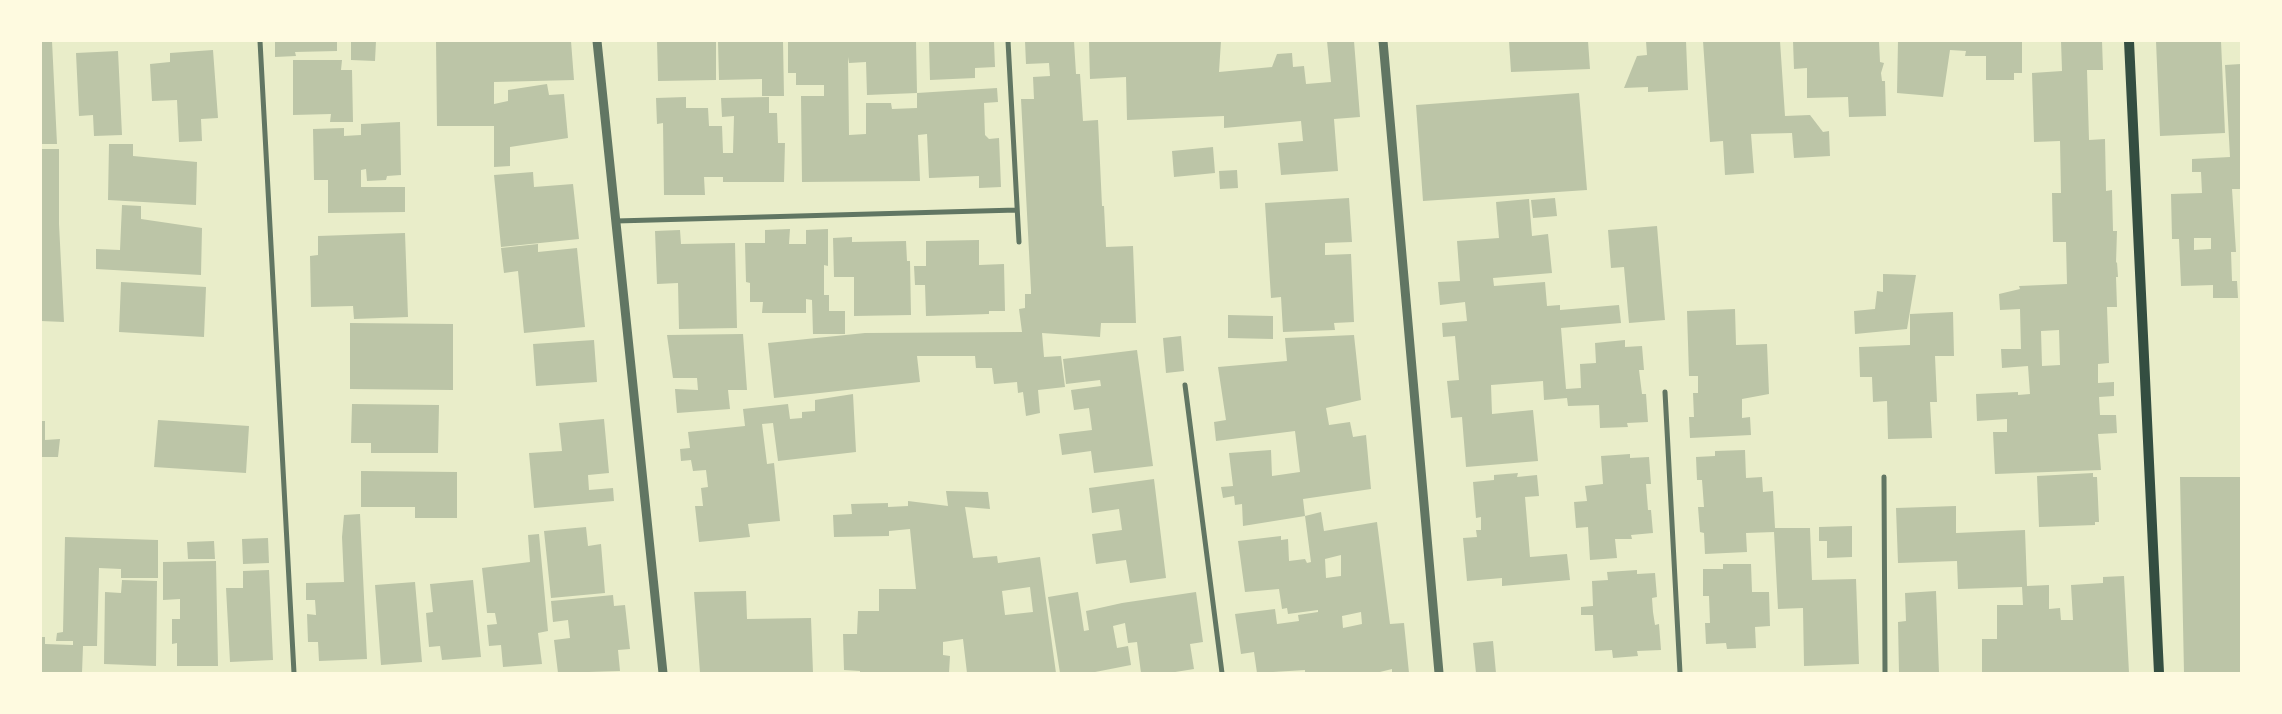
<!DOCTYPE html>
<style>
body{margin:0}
#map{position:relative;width:2282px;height:714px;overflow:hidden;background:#e9edc9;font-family:Raleway,sans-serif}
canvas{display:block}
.frame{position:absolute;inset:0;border:42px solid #fefae0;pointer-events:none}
</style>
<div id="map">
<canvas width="2282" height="714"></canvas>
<div class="frame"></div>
</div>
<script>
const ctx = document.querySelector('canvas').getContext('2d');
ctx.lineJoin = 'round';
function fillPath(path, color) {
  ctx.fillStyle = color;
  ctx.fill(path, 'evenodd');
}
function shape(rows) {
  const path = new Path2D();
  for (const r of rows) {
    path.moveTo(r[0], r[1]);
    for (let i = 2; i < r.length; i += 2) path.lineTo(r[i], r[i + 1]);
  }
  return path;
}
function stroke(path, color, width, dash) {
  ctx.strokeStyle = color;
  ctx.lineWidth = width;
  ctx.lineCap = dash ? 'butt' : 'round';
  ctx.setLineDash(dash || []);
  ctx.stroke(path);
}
fillPath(shape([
 [41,41,52,41,57,144,41,144],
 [275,41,337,41,337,51,295,52,296,56,275,57],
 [351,41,376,41,375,61,351,60],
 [436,41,571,41,574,80,494,82,494,104,508,101,508,90,547,84,549,95,564,94,568,138,510,147,510,166,494,167,494,126,437,126],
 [657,41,716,41,716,80,658,81],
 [718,41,783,41,784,96,762,96,762,79,719,80],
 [788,41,916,41,917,93,867,95,866,62,849,63,848,57,849,135,866,134,866,103,891,103,892,109,917,108,917,93,997,88,998,102,984,103,985,135,989,139,999,138,1001,187,979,188,979,176,929,178,927,134,918,135,920,181,802,182,801,96,824,96,824,85,796,85,796,73,788,73],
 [929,41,994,41,995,67,975,68,975,78,930,80],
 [1025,41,1074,41,1076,74,1080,74,1083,121,1098,120,1102,206,1104,206,1106,247,1133,246,1136,323,1101,323,1100,337,1042,333,1044,357,1061,356,1065,387,1038,390,1040,413,1026,416,1023,392,1018,393,1017,382,994,384,992,368,976,368,975,356,917,356,920,382,774,398,768,343,865,333,1022,332,1019,309,1025,308,1025,294,1031,294,1031,290,1021,99,1034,99,1033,77,1050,76,1049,63,1026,64],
 [1089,41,1221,41,1219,72,1272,67,1277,54,1292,53,1293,67,1304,66,1306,84,1331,82,1327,41,1354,41,1360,117,1334,119,1338,171,1281,175,1278,143,1303,141,1301,121,1224,128,1224,116,1127,120,1126,77,1090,79],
 [1509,41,1588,41,1590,69,1511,72],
 [1646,41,1686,41,1688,90,1648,92,1648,87,1624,88,1637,56,1647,55],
 [1703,41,1780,41,1785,116,1810,115,1823,132,1829,131,1830,156,1794,158,1792,133,1751,134,1754,173,1725,175,1723,141,1710,142],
 [1793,41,1879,41,1880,62,1884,63,1881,73,1882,81,1885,81,1886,116,1849,117,1848,97,1807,98,1807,68,1794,69],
 [1898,41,2022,41,2022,73,2014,73,2014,80,1986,80,1986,56,1965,56,1966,51,1950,50,1943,97,1897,93],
 [2061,41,2102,41,2103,70,2087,70,2089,140,2105,139,2106,191,2112,190,2113,231,2117,231,2116,263,2117,262,2118,277,2116,277,2117,307,2107,307,2109,363,2098,364,2098,383,2114,382,2114,396,2099,397,2100,415,2116,415,2117,433,2098,434,2101,470,1995,474,1993,432,2007,432,2007,419,1977,421,1976,394,2018,392,2018,395,2030,394,2028,366,2002,368,2001,349,2021,349,2020,309,2000,310,1999,294,2020,289,2019,286,2067,284,2066,242,2053,242,2052,193,2061,193,2060,141,2034,142,2032,73,2062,71],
 [2059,330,2060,365,2042,366,2041,331],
 [2156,41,2221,41,2225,133,2160,136],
 [213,50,218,118,201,119,202,141,179,142,177,100,152,101,150,64,170,62,170,53],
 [118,51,122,135,94,136,93,115,79,116,76,53],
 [293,60,342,60,341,70,352,70,353,122,330,122,331,114,293,115],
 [2241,64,2241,189,2232,189,2236,252,2231,252,2232,281,2237,281,2238,298,2213,298,2213,285,2181,286,2179,239,2172,239,2171,194,2202,193,2201,172,2192,172,2192,159,2230,157,2225,65],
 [2194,238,2211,238,2211,249,2194,250],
 [1579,93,1587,190,1423,201,1416,105],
 [686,97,686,108,708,108,709,126,722,126,723,153,733,153,734,116,722,117,721,98,769,97,769,113,777,113,778,143,785,143,784,182,723,182,723,177,704,177,705,195,664,195,663,123,657,124,656,98],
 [400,122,401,175,387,176,386,180,367,181,366,169,361,170,361,187,405,187,405,212,328,213,328,180,314,180,313,129,344,128,344,136,361,135,361,124],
 [109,144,133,144,133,156,197,162,196,205,108,200],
 [1213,147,1215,173,1174,177,1172,151],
 [41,149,59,149,59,224,64,322,41,321],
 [1237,170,1238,188,1220,189,1219,171],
 [533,172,534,187,573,184,579,239,501,247,494,175],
 [1349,198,1352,242,1325,243,1325,255,1351,254,1354,322,1334,323,1335,330,1283,332,1281,297,1271,298,1265,203],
 [1555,198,1557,216,1533,218,1531,200],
 [1529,199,1532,236,1548,234,1552,273,1493,278,1494,286,1545,282,1547,306,1560,305,1560,310,1619,305,1621,323,1561,328,1566,389,1581,388,1580,364,1596,363,1595,343,1625,340,1625,347,1642,346,1644,370,1639,370,1642,394,1646,394,1648,422,1627,423,1628,427,1600,428,1599,405,1568,406,1567,398,1544,400,1543,381,1491,385,1492,414,1533,410,1538,461,1466,467,1462,417,1451,418,1447,381,1459,380,1455,336,1443,337,1442,323,1467,321,1465,302,1440,305,1438,282,1460,281,1457,241,1499,238,1496,202],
 [122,205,141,206,141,219,202,228,201,275,96,269,96,249,120,250],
 [1657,226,1665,320,1629,323,1624,267,1611,268,1608,230],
 [790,229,789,244,806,244,806,230,828,229,828,266,824,265,824,295,829,295,829,311,845,311,845,334,813,334,812,300,806,299,806,313,762,313,763,302,750,302,750,283,746,282,745,243,765,243,765,230],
 [680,230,681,244,735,243,737,328,679,329,678,283,657,284,655,231],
 [405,233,408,317,354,319,353,306,311,307,310,256,318,255,318,236],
 [852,237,852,242,906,241,907,261,910,261,911,315,854,316,854,277,834,277,833,238],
 [979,240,979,265,1004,264,1005,311,989,311,989,314,926,316,925,285,915,285,914,266,926,266,926,241],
 [538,244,538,252,577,248,585,327,524,333,518,271,504,273,501,248],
 [1883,274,1916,275,1907,329,1855,334,1854,311,1875,309,1877,291,1883,292],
 [121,282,206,287,204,337,119,332],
 [1735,309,1736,345,1767,344,1769,394,1742,399,1742,418,1750,417,1751,435,1690,438,1689,417,1694,417,1693,393,1698,393,1698,376,1689,376,1687,311],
 [1953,312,1954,356,1935,356,1937,402,1930,402,1932,438,1888,439,1887,401,1873,402,1872,377,1860,377,1859,347,1910,345,1910,314],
 [1228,315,1273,316,1273,339,1228,338],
 [350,323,453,324,453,390,350,389],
 [743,334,747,390,728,390,730,409,677,413,675,389,698,390,697,378,673,378,667,335],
 [1354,335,1361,400,1326,408,1329,425,1350,422,1353,437,1366,435,1371,489,1303,499,1305,516,1243,526,1242,504,1235,505,1234,496,1223,498,1221,487,1233,486,1229,453,1271,450,1272,476,1300,472,1295,431,1216,441,1214,422,1226,420,1218,367,1287,361,1285,338],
 [1181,336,1184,371,1166,373,1163,338],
 [594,340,597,382,536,386,533,344],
 [1137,350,1153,466,1094,473,1091,451,1062,455,1059,434,1092,430,1089,408,1074,410,1071,390,1101,386,1100,380,1066,384,1063,359],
 [853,394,856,452,778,461,773,423,762,424,767,464,774,463,780,521,748,524,750,537,699,542,695,506,703,506,701,488,708,487,706,470,693,471,691,460,681,461,680,449,690,448,688,432,745,426,743,409,788,404,790,419,802,418,802,412,815,411,815,400],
 [352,404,439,405,438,453,371,453,371,443,351,443],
 [604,419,609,473,588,475,589,490,613,488,614,501,534,508,529,453,562,451,559,423],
 [158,420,249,426,246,473,154,467],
 [41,421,45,421,45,440,60,439,58,457,41,457],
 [1745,450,1746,478,1762,477,1763,492,1773,491,1775,528,1810,528,1812,580,1856,579,1859,664,1804,666,1803,608,1778,609,1774,532,1746,533,1747,552,1705,554,1704,533,1700,532,1698,507,1704,507,1702,480,1697,480,1696,457,1715,456,1715,451],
 [1630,454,1630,458,1649,457,1651,484,1646,484,1648,510,1651,510,1653,533,1631,535,1632,539,1615,539,1617,558,1590,560,1588,527,1576,528,1574,502,1587,501,1585,486,1603,484,1601,456],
 [361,471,457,472,457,518,415,518,415,507,361,507],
 [1518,473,1517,477,1537,475,1539,496,1525,497,1530,557,1567,554,1570,580,1502,586,1502,578,1467,581,1463,538,1477,537,1476,530,1481,530,1481,517,1476,518,1473,482,1494,480,1494,475],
 [2093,473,2093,477,2097,477,2099,522,2095,522,2095,525,2039,527,2037,476],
 [2180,477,2241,477,2241,673,2184,673],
 [1154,479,1166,578,1130,583,1126,560,1096,564,1092,534,1122,530,1119,509,1092,513,1089,488],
 [946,491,988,492,990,509,965,507,973,558,997,556,998,563,1040,557,1056,673,967,673,963,639,943,642,943,655,950,656,949,673,860,673,860,671,844,670,843,634,857,634,858,611,879,611,879,589,916,589,910,529,889,531,889,536,834,537,833,515,852,514,851,504,888,503,888,507,908,506,908,501,948,506],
 [1030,587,1033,612,1005,615,1002,591],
 [1956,506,1956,533,2025,530,2027,586,2049,585,2049,609,2060,608,2061,620,2073,620,2071,585,2103,583,2103,577,2124,576,2129,673,1982,673,1982,639,1997,639,1997,605,2023,605,2022,587,1958,589,1957,561,1898,563,1896,508],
 [1321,512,1324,531,1377,522,1390,624,1404,623,1409,673,1392,673,1392,669,1376,673,1305,673,1305,670,1257,673,1254,652,1241,654,1235,614,1275,609,1277,624,1299,621,1298,615,1318,612,1318,610,1288,614,1287,608,1282,609,1279,589,1245,592,1238,541,1281,536,1281,540,1288,539,1289,561,1305,559,1307,563,1311,562,1305,516],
 [1341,555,1341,576,1326,578,1325,559],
 [1361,612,1362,624,1343,628,1342,616],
 [360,514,367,659,319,661,318,642,308,642,307,614,316,615,315,600,306,600,306,583,344,582,342,537,344,515],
 [1852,526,1852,557,1827,558,1827,541,1819,541,1819,527],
 [586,527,588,546,601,544,605,593,551,598,544,531],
 [539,534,548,631,538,633,542,664,503,667,501,645,489,646,487,625,497,624,495,613,487,613,482,568,530,562,528,535],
 [65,537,158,540,158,578,121,578,121,569,99,568,97,646,83,646,82,673,41,673,41,637,45,637,45,644,73,645,73,641,56,641,57,633,63,632],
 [268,538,269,563,243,564,242,539],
 [214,541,215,559,188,559,187,542],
 [216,561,218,666,177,666,177,643,172,644,172,619,180,619,180,599,163,600,163,562],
 [1723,564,1751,564,1752,592,1769,592,1770,626,1755,627,1756,648,1727,649,1726,643,1706,644,1705,623,1710,623,1709,596,1703,596,1703,569,1723,569],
 [269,570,273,660,230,662,226,588,243,588,243,571],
 [1637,570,1637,574,1655,573,1657,597,1652,598,1653,612,1655,625,1659,624,1661,650,1637,651,1638,656,1613,658,1612,650,1595,651,1593,615,1581,615,1581,607,1593,606,1592,581,1608,580,1607,572],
 [122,580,157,581,156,666,104,664,105,592,121,593],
 [473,580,481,657,442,660,440,646,429,647,426,613,433,612,430,584],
 [415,582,422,662,381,665,375,585],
 [746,591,747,619,811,618,813,673,700,673,694,592],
 [1936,591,1939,673,1899,673,1898,622,1906,621,1905,593],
 [1078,592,1084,631,1089,630,1086,611,1122,603,1196,592,1203,642,1190,644,1194,669,1169,673,1141,673,1137,642,1128,643,1125,623,1113,626,1117,648,1128,646,1131,665,1090,673,1060,673,1048,597],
 [613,595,614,606,625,605,630,649,618,650,620,671,558,673,554,640,570,638,568,620,553,622,551,601],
 [1493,641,1496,673,1476,673,1473,643]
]), '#bcc5a7');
stroke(shape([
 [260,41,294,673],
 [1008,41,1019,242],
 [616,221,1017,210],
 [1185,385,1222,673],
 [1665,392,1680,673],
 [1884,477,1885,673]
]), '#617663', 5);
stroke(shape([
 [597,41,663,673],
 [1383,41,1439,673]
]), '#617663', 9);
stroke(shape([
 [2129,41,2159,673]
]), '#344e41', 10);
</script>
